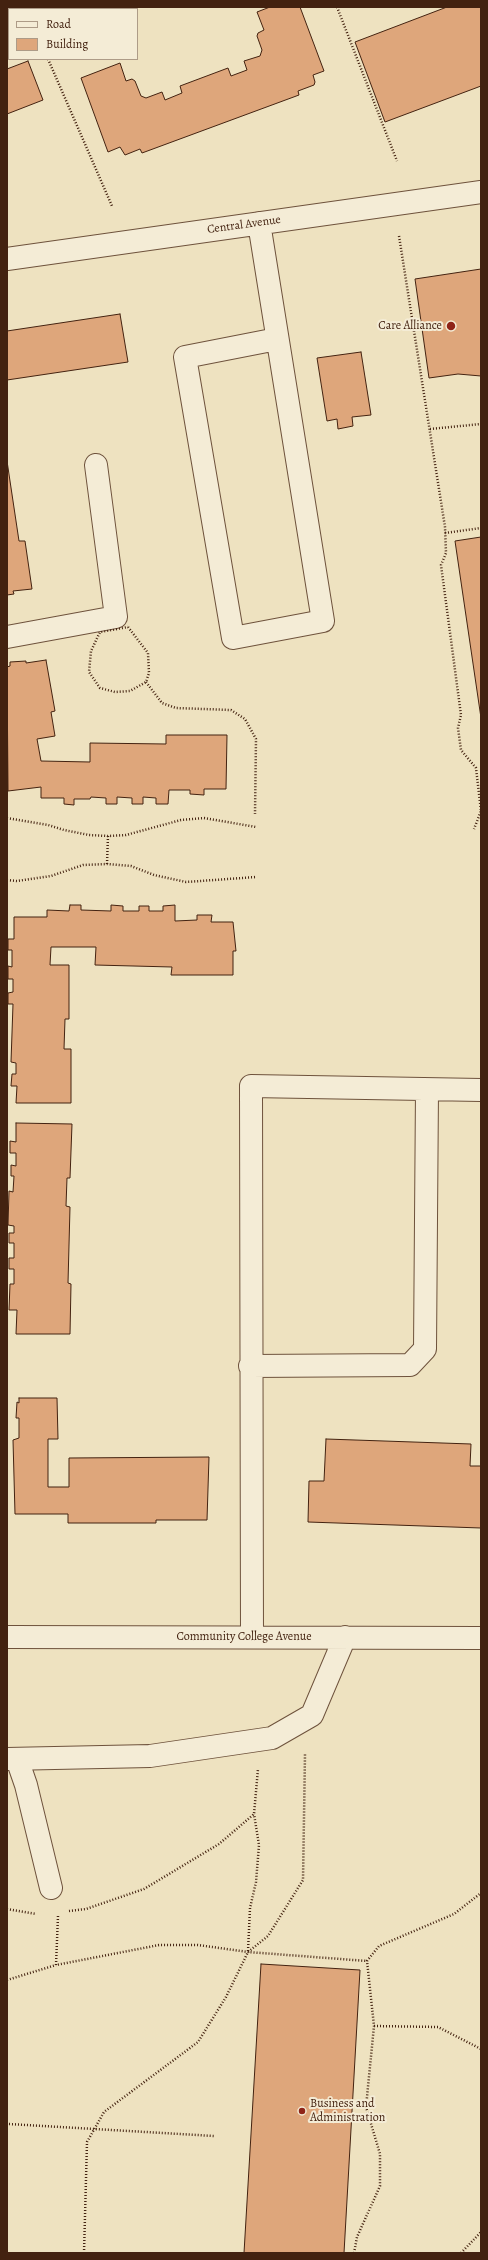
<!DOCTYPE html>
<style>
body{margin:0}
#map{position:relative;width:488px;height:2260px;overflow:hidden;background:#eee2c0;font-family:Alegreya,serif}
canvas{display:block}
.frame{position:absolute;inset:0;border:8px solid #432210;pointer-events:none}
.legend{position:absolute;left:8px;top:8px;width:130px;height:52px;box-sizing:border-box;background:#f4ecd6;border:1px solid #ad9b87;margin:0;padding:5px 7px;list-style:none;font-size:12px;color:#432210}
.legend li{display:flex;align-items:center;gap:8px;height:20px}
.legend b{width:20px;border:1px solid #ad9b87}
</style>
<div id="map">
<canvas width="488" height="2260"></canvas>
<div class="frame"></div>
<ul class="legend">
<li><b style="height:5px;background:#f4ecd6"></b>Road</li>
<li><b style="height:11px;background:#dea67b"></b>Building</li>
</ul>
</div>
<script>
const ctx = document.querySelector('canvas').getContext('2d');
ctx.lineJoin = 'round';
function fillPath(path, color) {
  ctx.fillStyle = color;
  ctx.fill(path, 'evenodd');
}
function shape(rows) {
  const path = new Path2D();
  for (const r of rows) {
    path.moveTo(r[0], r[1]);
    for (let i = 2; i < r.length; i += 2) path.lineTo(r[i], r[i + 1]);
  }
  return path;
}
function stroke(path, color, width, dash) {
  ctx.strokeStyle = color;
  ctx.lineWidth = width;
  ctx.lineCap = dash ? 'butt' : 'round';
  ctx.setLineDash(dash || []);
  ctx.stroke(path);
}
function label(font, color, halo, rows, align = 'center') {
  ctx.font = font + ' Alegreya,serif';
  ctx.lineWidth = 4;
  ctx.setLineDash([]);
  ctx.textBaseline = 'middle';
  ctx.strokeStyle = halo;
  ctx.fillStyle = color;
  for (const [text, x, y, turn = 0] of rows) {
    ctx.save();
    ctx.translate(x, y);
    ctx.rotate((+turn || 0) * Math.PI / 180);
    ctx.textAlign = isNaN(turn) ? turn : align;
    if (halo) ctx.strokeText(text, 0, 0);
    ctx.fillText(text, 0, 0);
    ctx.restore();
  }
}
const building = shape([
 [270,7,300,7,324,71,313,75,315,82,314,85,298,91,299,95,142,153,140,149,125,155,120,147,108,152,81,78,120,63,126,81,132,79,135,81,141,96,146,98,162,92,165,100,182,93,180,86,228,68,231,76,247,70,244,61,260,56,262,50,257,36,258,33,264,30,257,12,270,7],
 [447,7,481,7,481,86,385,122,355,42,447,7],
 [28,61,43,100,7,114,7,69,28,61],
 [481,269,481,376,458,374,429,378,415,279,481,269],
 [120,314,128,362,7,380,7,331,120,314],
 [361,352,371,415,352,417,353,426,338,429,337,419,327,421,317,358,361,352],
 [7,461,19,541,25,541,32,589,13,591,14,594,7,595,7,461],
 [481,537,481,718,455,541,481,537],
 [46,660,55,711,51,712,55,736,37,739,41,761,90,762,90,743,166,744,166,735,227,735,226,789,204,789,204,795,190,794,190,790,169,790,168,804,156,804,156,798,143,797,143,804,132,804,132,798,117,797,117,804,106,804,106,798,91,797,90,799,74,799,74,805,64,804,64,798,41,798,41,787,8,791,7,667,10,666,10,662,26,661,26,663,46,660],
 [70,905,81,905,81,910,111,911,111,905,123,906,123,911,139,911,139,906,149,906,149,911,163,911,163,906,175,905,175,921,197,920,197,915,212,915,211,922,233,922,236,951,233,951,233,975,171,975,172,967,95,965,96,947,51,947,50,965,69,965,69,1019,65,1019,64,1049,71,1049,71,1103,16,1103,17,1086,11,1086,12,1074,16,1074,16,1063,11,1062,13,1004,8,1004,8,993,13,992,13,979,8,979,8,966,12,967,12,950,8,950,8,939,14,939,14,917,47,917,47,910,69,911,70,905],
 [16,1123,72,1124,70,1178,67,1178,66,1206,70,1207,68,1283,71,1284,70,1334,16,1334,17,1310,9,1310,10,1284,14,1284,14,1269,9,1269,9,1258,14,1258,14,1243,9,1243,9,1233,14,1233,14,1226,8,1225,9,1191,13,1192,14,1176,11,1176,11,1165,16,1166,16,1153,10,1153,10,1141,16,1142,16,1123],
 [19,1398,57,1398,58,1439,48,1439,48,1487,69,1487,69,1458,209,1457,207,1520,156,1520,156,1523,68,1523,68,1514,15,1514,13,1440,19,1438,19,1418,16,1418,17,1402,19,1403,19,1398],
 [326,1439,471,1444,470,1466,481,1466,481,1528,308,1522,309,1481,324,1481,326,1439],
 [261,1964,360,1970,344,2253,244,2253,261,1964]
]);
fillPath(building, '#dea67b');
stroke(building, '#432210', 1);
const minor = shape([
 [259,223,323,621,233,638,185,357,277,339],
 [7,259,481,192],
 [7,637,116,617,96,465],
 [250,1366,410,1365,425,1349,427,1090],
 [7,1637,481,1638],
 [252,1637,251,1086,481,1090],
 [7,1759,150,1756,272,1738,312,1715,345,1637],
 [17,1759,26,1785,51,1888]
]);
stroke(minor, '#6e523c', 24);
stroke(shape([
 [30,7,30,9],
 [337,7,397,161],
 [48,59,112,206],
 [399,236,445,527,446,553,441,565,461,715,458,728,461,750,476,768,481,811,474,829],
 [430,429,481,424],
 [445,533,481,528],
 [128,627,148,653,149,673,146,682,130,691,115,692,100,688,89,672,91,651,100,632,128,627],
 [146,682,162,703,176,708,231,710,245,719,256,739,255,814],
 [7,818,48,825,64,830,89,835,108,836,126,835,181,820,204,818,256,827],
 [107,864,108,836],
 [7,880,17,881,51,876,83,865,107,864,131,866,154,875,186,882,256,877],
 [7,1909,36,1914],
 [69,1911,86,1909,144,1889,219,1844,254,1814,258,1769],
 [58,1916,56,1965,159,1945,198,1945,248,1952,367,1961],
 [248,1951,250,1908,256,1882,259,1845,254,1814],
 [7,1980,56,1965],
 [374,2026,438,2027,481,2049],
 [9,2124,214,2136],
 [84,2253,87,2142,104,2112,198,2042,226,1997,248,1952,268,1936,303,1880,305,1754],
 [354,2253,357,2237,380,2186,380,2154,366,2107,374,2026,367,1961,379,1946,454,1914,481,1893],
 [461,2253,481,2232]
]), '#432210', 2.5, [1, 2]);
stroke(minor, '#f4ecd6', 22);
for (const [x, y, r, color] of [
 [451,326,5,"#8f2418"],
 [302,2111,4,"#8f2418"]
]) {
  const dot = new Path2D();
  dot.arc(x, y, r, 0, 2 * Math.PI);
  ctx.fillStyle = color;
  ctx.fill(dot);
  stroke(dot, '#f4ecd6', 1.5);
}
label('12px', '#432210', '#f4ecd6', [
 ["Central Avenue",244,225,-8],
 ["Community College Avenue",244,1637]
]);
label('12px', '#432210', '#f4ecd6', [
 ["Care Alliance",442,326],
 ["Business and",310,2104,"left"],
 ["Administration",310,2118,"left"]
], 'right');
</script>
